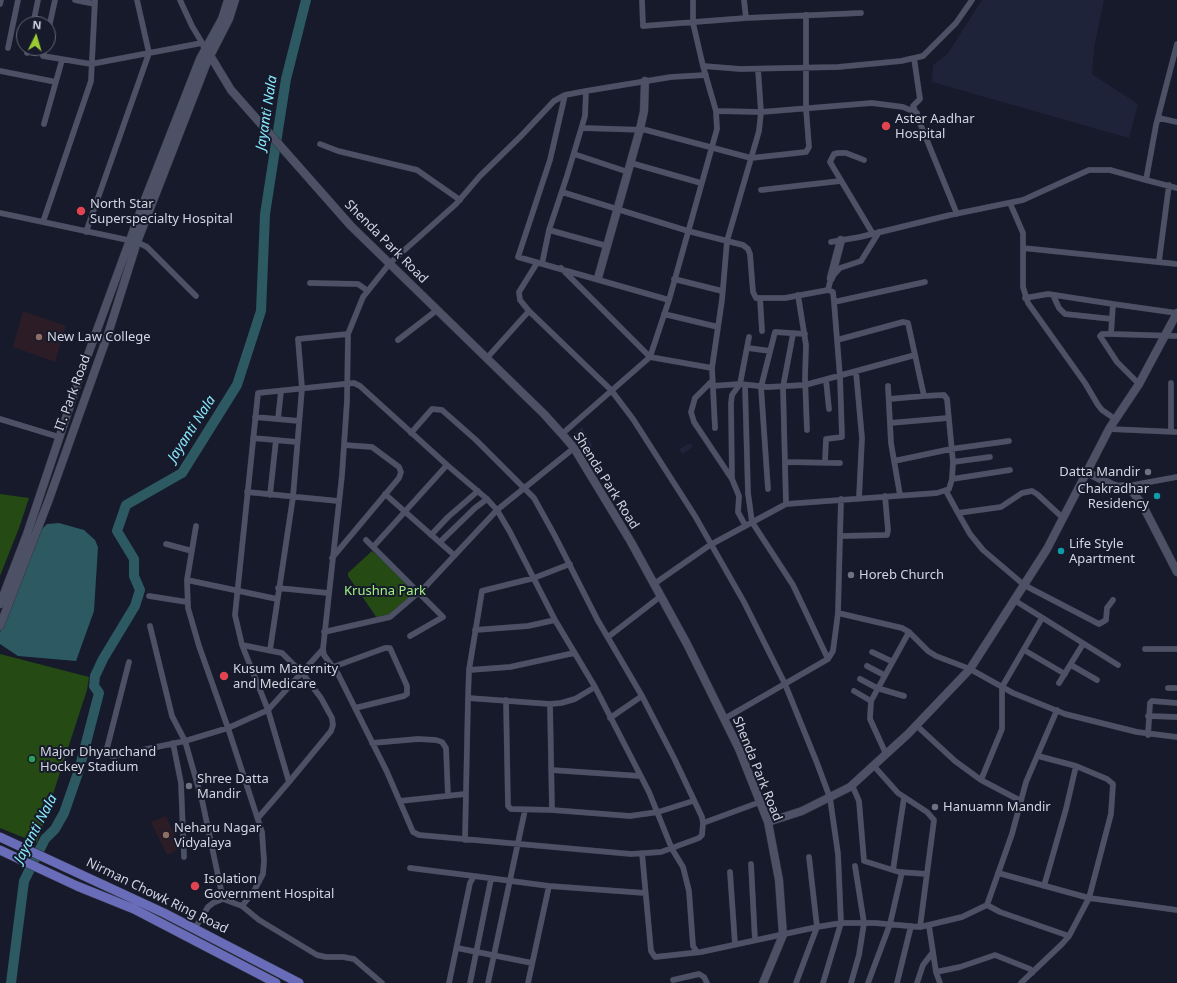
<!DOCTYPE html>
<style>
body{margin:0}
#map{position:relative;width:1177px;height:983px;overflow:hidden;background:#161a2b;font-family:"Noto Sans",sans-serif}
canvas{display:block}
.north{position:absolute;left:16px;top:16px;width:40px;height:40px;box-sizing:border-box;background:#161a2b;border:1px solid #616574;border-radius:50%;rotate:5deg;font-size:11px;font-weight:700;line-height:16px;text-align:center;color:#d2d5e1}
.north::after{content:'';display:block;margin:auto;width:14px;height:18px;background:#9bcb33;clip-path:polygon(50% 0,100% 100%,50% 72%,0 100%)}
</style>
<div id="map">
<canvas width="1177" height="983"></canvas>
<div class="north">N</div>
</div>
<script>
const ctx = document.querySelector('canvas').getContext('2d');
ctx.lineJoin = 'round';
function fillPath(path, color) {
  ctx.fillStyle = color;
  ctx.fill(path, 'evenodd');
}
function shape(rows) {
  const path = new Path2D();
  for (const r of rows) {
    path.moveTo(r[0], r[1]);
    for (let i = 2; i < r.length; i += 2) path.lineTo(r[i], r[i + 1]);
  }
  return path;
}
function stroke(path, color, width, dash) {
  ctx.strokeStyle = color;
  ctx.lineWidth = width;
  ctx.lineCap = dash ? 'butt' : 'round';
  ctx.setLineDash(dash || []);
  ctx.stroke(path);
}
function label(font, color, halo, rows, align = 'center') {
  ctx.font = font + ' "Noto Sans",sans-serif';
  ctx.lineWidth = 4;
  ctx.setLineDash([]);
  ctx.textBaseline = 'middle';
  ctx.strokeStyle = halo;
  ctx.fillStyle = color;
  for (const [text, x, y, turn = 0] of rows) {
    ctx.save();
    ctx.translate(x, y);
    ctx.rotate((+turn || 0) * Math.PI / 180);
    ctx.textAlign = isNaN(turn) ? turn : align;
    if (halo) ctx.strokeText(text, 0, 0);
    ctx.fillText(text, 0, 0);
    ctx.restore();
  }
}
fillPath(shape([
 [982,0,1104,0,1094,48,1092,74,1138,104,1129,138,932,82,933,65,948,53],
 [582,427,593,446,584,453,571,436],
 [690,443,693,447,682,454,679,449]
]), '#1e2339');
fillPath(shape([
 [23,311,66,326,55,362,13,347],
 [166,816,181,848,167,855,151,822]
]), '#2c1c26');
fillPath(shape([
 [0,494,29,498,19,528,0,576],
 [372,551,417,590,390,617,379,621,348,576,348,573],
 [0,654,89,677,87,690,37,843,0,828]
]), '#254a13');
fillPath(shape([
 [59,523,84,530,95,540,98,547,94,611,76,661,18,656,0,644,0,632,42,529,47,524]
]), '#2c5962');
stroke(shape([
 [11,983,24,881,45,839,55,829,64,813,79,770,99,693,94,686,95,676,103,659,135,606,140,590,134,576,134,559,117,531,126,505,182,473,237,385,261,311,265,214,286,79,306,0]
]), '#2c5962', 10);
const street = shape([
 [75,0,95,4],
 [95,0,91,81,43,222,137,242,147,247,196,296],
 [180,0,192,26,204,46],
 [642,0,643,26,746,18,744,0],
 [693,0,693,23,703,66],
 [0,4,1,0],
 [746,18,861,13],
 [33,24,38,0],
 [48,32,55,0],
 [1177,44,1156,125,1146,180,1177,188],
 [8,48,18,0],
 [45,48,43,56,91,64,149,53,137,0],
 [27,53,28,48],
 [914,58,920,99,913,106,957,214],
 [0,71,56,82],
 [565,95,550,160,518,257,669,300],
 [716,111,761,112,872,103,903,107,917,113],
 [1159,118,1177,122],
 [44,124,62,60],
 [582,128,646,130,751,158,806,152,809,147,806,108,806,15],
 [320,144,338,151,417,170,460,200],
 [574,154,628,172],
 [864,160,846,153,838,153,834,154,830,162,873,234],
 [631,163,701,183],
 [761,190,840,181],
 [562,192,688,231,743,245,748,249,750,254,753,292,756,298,785,298,828,290,833,292,834,302,925,282],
 [1010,203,1023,233,1023,287,1028,303,1085,383,1098,405,1102,410,1115,419],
 [0,213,43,222],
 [549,230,607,246],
 [86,232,149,53,202,43],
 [831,242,860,237,950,215,1023,200,1089,170,1110,170,1146,180],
 [1023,248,1177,264],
 [1159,261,1169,185],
 [537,263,519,292,520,300,529,311,611,390,633,419,695,516,744,602,785,684,817,763,830,798,838,854,841,923,823,983],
 [542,264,549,230,567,176,585,116,586,91],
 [561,268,650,357,712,368],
 [674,279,722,291],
 [310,283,358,284,368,291],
 [828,290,831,278,840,268,861,261,879,232],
 [798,295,806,345,805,378,807,430],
 [1053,295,1059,308,1065,314,1112,319],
 [760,298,762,331],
 [1025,298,1048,294,1113,304],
 [664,314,718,327],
 [1111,334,1113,304,1177,313],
 [398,340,437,310],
 [748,348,770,351],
 [486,359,529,311],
 [856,372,862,438,859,498],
 [826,380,829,409],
 [712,381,695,398,691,412,694,422,732,479],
 [1171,383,1171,431],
 [1139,384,1117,362,1100,336,1102,334,1111,334,1177,336],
 [745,385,748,493,752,522,793,585,828,659],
 [712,386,740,384,768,387,805,385,915,355],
 [888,386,891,443,900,495],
 [889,399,924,396],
 [255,417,299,421],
 [0,419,59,437],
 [278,419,281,391],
 [890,423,948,418],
 [715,428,712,368,722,300,727,241,759,131,761,112,758,69],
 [1109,429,1177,432],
 [411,433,432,409,442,410,476,440,534,498,555,536,597,619,642,696,674,758,702,817,703,823,702,835,699,838,661,852,631,854,419,835,413,832,387,772,338,674,324,655,323,649,342,475,347,401,348,334,363,297,390,263,456,204,480,176,521,136,554,101,565,95,586,91,671,77,706,75],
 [562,434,650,357,669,300,717,129,716,111,703,66,740,69,838,67,901,61,923,56,956,23,972,0],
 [253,438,297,442],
 [894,461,951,449,1009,441],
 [785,462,840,463],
 [825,462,826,439,842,437,840,377,834,302],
 [953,462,990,457],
 [952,479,1010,470],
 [1128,486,1177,477],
 [768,489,761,387,775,332,805,334],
 [946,491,958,513,1001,507,1022,493,1032,491,1037,494,1063,518],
 [247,492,338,501],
 [385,494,454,555],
 [270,495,276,440],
 [786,504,783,387,793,334],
 [958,513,970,534,983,550,1024,585,1099,624,1106,620,1107,608,1113,600],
 [745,525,738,512,739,496,732,479,731,403,732,395,740,384,749,337],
 [196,526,187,580,188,608,199,646,228,728,262,832,264,861,263,874,254,891,242,906],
 [431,535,448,517,478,491],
 [842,536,887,535,888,530,885,496],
 [366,540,443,617,410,636],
 [440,542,475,508,487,499],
 [166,544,192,551],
 [373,547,447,465],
 [332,558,399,478,401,472,399,467,372,447,344,445],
 [570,564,534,578,482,591,469,670,468,698,550,704,561,703,575,699,595,687],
 [187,580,277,599],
 [654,584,710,545,786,504,937,493,949,489,952,479,953,462,947,399,944,395,924,396,908,323,903,322,837,340],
 [278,588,328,593],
 [149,596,187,602],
 [1014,600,1118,665],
 [838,613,902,628,909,632,928,651,936,656,970,669,1013,693,1065,714,1137,732,1177,737],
 [150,626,172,716,185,741,202,800,223,899],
 [475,630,528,626,555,620],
 [324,632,390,617,425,587,497,510,574,448],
 [608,637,661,596],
 [242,645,282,653,303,674,321,698,332,718,333,725,331,731,289,782,258,818],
 [1145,649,1177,649],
 [270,650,293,497,302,388,298,339,348,334],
 [1024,650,1065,674],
 [872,652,891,661],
 [129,662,106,752,108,755,114,756,185,741,228,728,268,710,323,649],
 [1071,665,1097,680],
 [867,666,884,675],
 [333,667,385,648,390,648,407,686,407,694,404,696,355,708],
 [469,670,510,667,574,653],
 [860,679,877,688,904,696],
 [1059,683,1083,644],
 [1168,688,1177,688],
 [854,691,871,701],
 [506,700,508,806,511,809,552,810],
 [550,704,552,810,630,816,658,812,693,801],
 [1148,716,1177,717],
 [610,718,642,696],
 [724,719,821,663,828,659,833,651,838,613,841,499],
 [916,725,955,761,981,780,1021,801],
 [1148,735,1150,703,1152,701,1177,703],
 [173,743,181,783,184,857],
 [372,743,418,739,436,740,442,742,446,748,448,796],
 [886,754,870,719,871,701,909,632],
 [873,765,898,793,927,812,934,820,920,927],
 [551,770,640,776],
 [981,780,1002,729,1002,687,1042,618],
 [289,782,268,710,242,645,235,615,258,393,354,383,360,386,447,465,487,499,497,510,510,532,555,620,595,687,649,792,672,849,683,867,689,891,693,946,697,952],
 [852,785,859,801,864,861,899,872,927,874],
 [400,801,465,794],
 [703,823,760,802],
 [465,840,468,698],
 [642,853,651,951,655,957,701,952,817,927,841,923,875,923,920,927,962,917,987,905,1012,834,1026,782,1057,710],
 [751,864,755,940],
 [410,868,474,876],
 [893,870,904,798],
 [730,872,735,944],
 [998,873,1089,898,1177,910],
 [1044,886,1066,809,1076,766],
 [987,905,1000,912,1069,936],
 [929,926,936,972,940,983],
 [195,928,208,907,213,903,223,899,242,906,259,920,317,955,326,957,343,957,354,959,382,983],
 [457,948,532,963],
 [936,972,960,967,995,955,1030,969,1032,973],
 [673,980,699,974,704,977,707,983],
 [449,983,470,883,474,876,549,886,645,893],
 [470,983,491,879],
 [488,983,525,810],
 [528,983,549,886],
 [796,983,817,927,809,857],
 [851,983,859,955,864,923,855,866],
 [868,983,890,924,902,872],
 [897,983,911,926],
 [917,983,923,965,933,952],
 [1021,983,1062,944,1069,936,1089,898,1111,814,1113,784,1107,779,1076,766,1038,756]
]);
const secondary = shape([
 [205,47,231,90,351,226,544,414,562,434,574,448,631,542,687,644,739,749,768,822,779,880,783,935,763,983],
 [598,278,640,129,644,111,645,81],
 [831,278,841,240],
 [1087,472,1112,485,1118,487,1128,486,1142,504,1177,572],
 [0,604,27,534,78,382,142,207,200,59,222,19,228,0],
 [0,626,48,502,108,334,137,242,207,62,229,19,235,0],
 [768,822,802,811,850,787,908,734,970,669,1047,549,1109,429,1139,384,1177,313]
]);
const primary = shape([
 [0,837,164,913,299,983],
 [0,850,77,886,134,909,276,983]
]);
stroke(street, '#313340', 6);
stroke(secondary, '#313340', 9);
stroke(primary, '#313340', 10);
stroke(street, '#4c5166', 5.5);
stroke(secondary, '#4c5166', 8);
stroke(primary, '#696db9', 9);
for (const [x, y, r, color] of [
 [886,126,5,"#e0444e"],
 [81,211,5,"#e0444e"],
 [39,337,4,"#8d6e63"],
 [1148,472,4,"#6b7280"],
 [1157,496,4,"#0f9aa8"],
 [1061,551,4,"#0f9aa8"],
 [851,575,4,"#6b7280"],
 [224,676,5,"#e0444e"],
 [32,759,4,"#2e9e5b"],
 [189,786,4,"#6b7280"],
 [935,807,4,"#6b7280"],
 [166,835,4,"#8d6e63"],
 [195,886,5,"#e0444e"]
]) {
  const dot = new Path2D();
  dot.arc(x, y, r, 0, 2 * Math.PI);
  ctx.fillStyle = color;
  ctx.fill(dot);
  stroke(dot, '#161a2b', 1.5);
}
label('13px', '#d2d5e1', '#161a2b', [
 ["Aster Aadhar",895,119],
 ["Hospital",895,134],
 ["North Star",90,204],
 ["Superspecialty Hospital",90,219],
 ["New Law College",47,337],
 ["Datta Mandir",1140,472,"right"],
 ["Chakradhar",1149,489,"right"],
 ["Residency",1149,504,"right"],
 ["Life Style",1069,544],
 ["Apartment",1069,559],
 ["Horeb Church",859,575],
 ["Kusum Maternity",233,669],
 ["and Medicare",233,684],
 ["Major Dhyanchand",40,752],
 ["Hockey Stadium",40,767],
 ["Shree Datta",197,779],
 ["Mandir",197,794],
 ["Hanuamn Mandir",943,807],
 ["Neharu Nagar",174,828],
 ["Vidyalaya",174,843],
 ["Isolation",204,879],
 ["Government Hospital",204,894]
], 'left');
label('13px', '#d2d5e1', '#161a2b', [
 ["Shenda Park Road",386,242,45],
 ["IT. Park Road",73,393,-70],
 ["Shenda Park Road",606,481,58],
 ["Shenda Park Road",757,769,68],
 ["Nirman Chowk Ring Road",157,896,26]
]);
label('13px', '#a3f084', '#161a2b', [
 ["Krushna Park",385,591]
]);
label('italic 14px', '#89eafe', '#161a2b', [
 ["Jayanti Nala",267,113,-81],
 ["Jayanti Nala",192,429,-57],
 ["Jayanti Nala",36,829,-62]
]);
</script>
